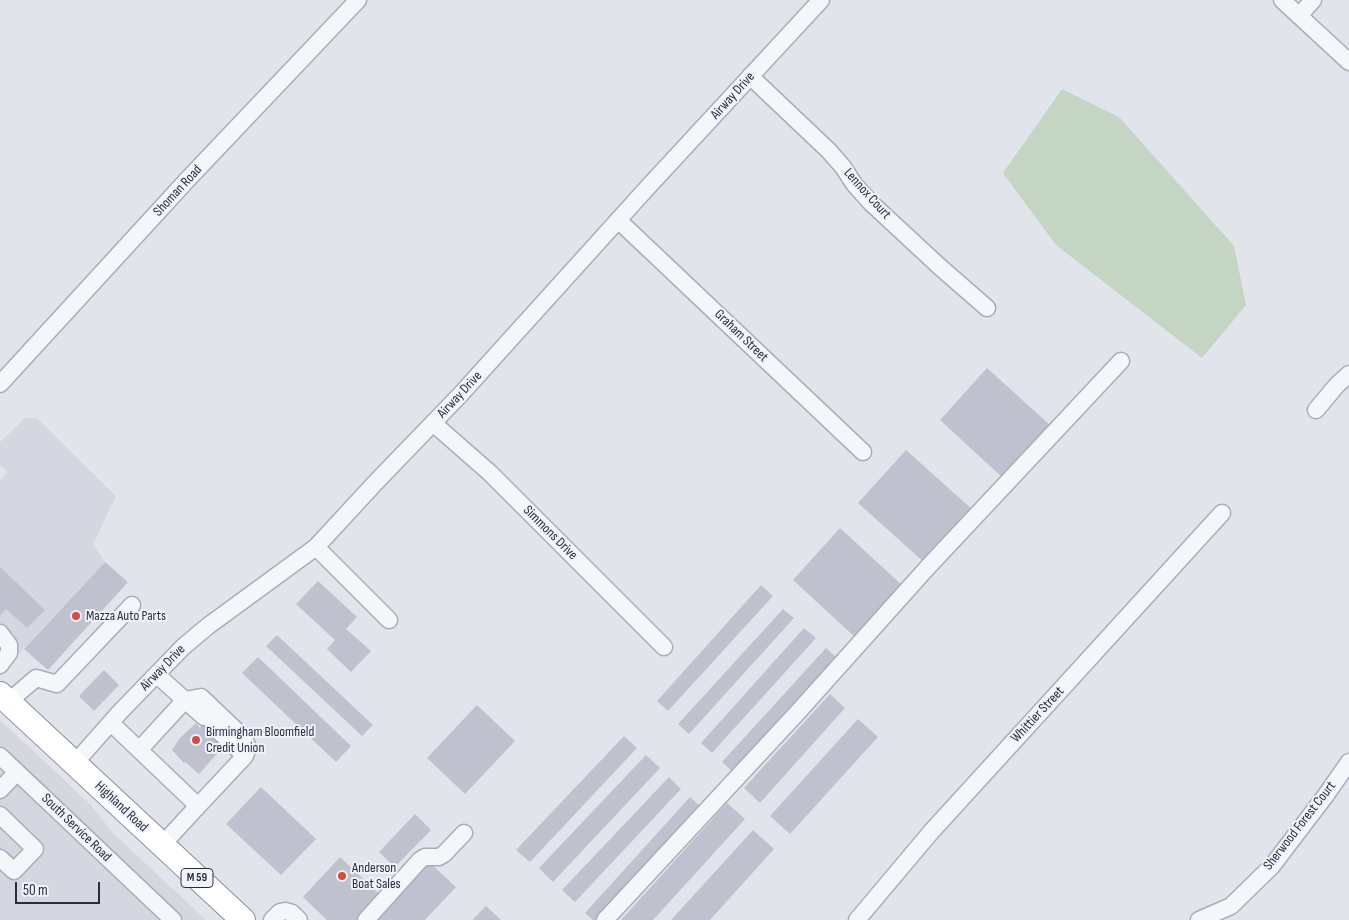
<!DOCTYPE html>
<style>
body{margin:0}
#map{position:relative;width:1349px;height:920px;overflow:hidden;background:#e2e4eb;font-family:"Sofia Sans Condensed",sans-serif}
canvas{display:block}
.scale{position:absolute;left:15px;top:882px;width:85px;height:22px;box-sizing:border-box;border:2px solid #292d43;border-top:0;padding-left:6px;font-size:15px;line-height:18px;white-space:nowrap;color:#292d43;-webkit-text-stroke:4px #f2f3f8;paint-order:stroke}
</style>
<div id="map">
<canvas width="1349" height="920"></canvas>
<div class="scale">50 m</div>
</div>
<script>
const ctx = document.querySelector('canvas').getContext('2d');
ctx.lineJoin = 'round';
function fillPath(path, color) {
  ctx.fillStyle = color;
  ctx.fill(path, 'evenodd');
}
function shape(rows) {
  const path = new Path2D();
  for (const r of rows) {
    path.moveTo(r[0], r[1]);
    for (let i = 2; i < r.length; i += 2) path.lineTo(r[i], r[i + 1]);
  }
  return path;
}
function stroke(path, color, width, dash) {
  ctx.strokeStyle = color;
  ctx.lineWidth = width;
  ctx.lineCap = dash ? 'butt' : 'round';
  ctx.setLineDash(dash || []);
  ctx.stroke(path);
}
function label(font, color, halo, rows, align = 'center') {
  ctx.font = font + ' "Sofia Sans Condensed",sans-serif';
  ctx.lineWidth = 4;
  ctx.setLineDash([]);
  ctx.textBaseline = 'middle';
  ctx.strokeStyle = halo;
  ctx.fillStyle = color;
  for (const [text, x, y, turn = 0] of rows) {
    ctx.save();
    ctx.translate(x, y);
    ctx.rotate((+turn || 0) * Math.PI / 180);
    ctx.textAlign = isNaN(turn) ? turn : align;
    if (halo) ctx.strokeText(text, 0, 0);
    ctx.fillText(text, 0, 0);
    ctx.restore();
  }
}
fillPath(shape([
 [25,418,37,418,116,496,93,544,105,562,6,667,0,661,0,481,8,472,0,465,0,442],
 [0,720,91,805,113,833,206,920,0,920]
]), '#d4d6e0');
fillPath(shape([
 [1062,89,1119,117,1234,246,1246,305,1202,358,1056,245,1003,173]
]), '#c4d5c3');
fillPath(shape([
 [987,368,1051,426,1003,478,940,420],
 [906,450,974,511,926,564,858,503],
 [840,528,904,587,857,639,793,580],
 [105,562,128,582,48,670,24,649],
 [0,567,45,610,27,628,6,609,0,616],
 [318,581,357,617,346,629,371,651,351,672,327,649,335,640,296,604],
 [761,585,773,596,668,711,657,701],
 [783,609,794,618,689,734,678,724],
 [804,628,816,638,712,753,701,743],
 [277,635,373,725,362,736,266,646],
 [826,648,837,658,734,773,722,762],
 [258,657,351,746,336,762,242,673],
 [104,670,119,685,94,711,79,696],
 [830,694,845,708,760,803,744,788],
 [477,705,515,741,465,794,427,758],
 [207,707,217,715,210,736,222,748,199,774,185,762,184,763,172,750,180,738,196,723,200,728],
 [858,719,878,737,790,834,770,816],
 [624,736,637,748,530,862,516,850],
 [646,755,660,768,553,882,539,868],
 [669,777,681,789,575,902,562,890],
 [261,787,316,839,281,875,226,824],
 [690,797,701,807,600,920,593,920,585,913],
 [727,803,745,819,653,920,621,920],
 [415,814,431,830,395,867,379,852],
 [753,830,774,849,710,920,671,920],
 [340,857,379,894,357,920,327,920,303,897],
 [430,863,456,887,425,920,376,920],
 [486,906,501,920,474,920,473,919]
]), '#bfc1ce');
const minor = shape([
 [1282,0,1349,62],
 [1299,16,1313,0],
 [750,76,829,151,843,167,854,184,871,203,940,267,987,308],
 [618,220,863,452],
 [0,384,188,179,358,0],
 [1316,410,1337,385,1349,374],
 [433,423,490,473,664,647],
 [316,547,389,620],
 [0,633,9,645,9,653,0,665],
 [157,675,204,717],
 [8,702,36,678,57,684,132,605],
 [111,723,198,806,162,845],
 [213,726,245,756],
 [139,750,185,700,201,697,244,738,248,748,245,756,198,806],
 [0,756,173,920],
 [74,764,120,712,183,647,208,626,316,547,377,481,460,395,648,187,821,0],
 [0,790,17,772],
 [0,815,35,849,14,871,0,858],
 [272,920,280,912,285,911,292,913,299,920],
 [366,920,420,860,425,857,439,857,444,854,464,833],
 [605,920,798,712,927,568,1121,361],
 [857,920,931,832,1222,513],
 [1199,920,1231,906,1272,866,1326,795,1349,762]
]);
const highway = shape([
 [0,694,243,920]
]);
stroke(minor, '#aaadb9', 19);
stroke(highway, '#898da2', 26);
stroke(minor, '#f5f6f9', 16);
stroke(highway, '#fff', 24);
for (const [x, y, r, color] of [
 [76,616,5,"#d24d44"],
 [196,740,5,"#d24d44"],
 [342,876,5,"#d24d44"]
]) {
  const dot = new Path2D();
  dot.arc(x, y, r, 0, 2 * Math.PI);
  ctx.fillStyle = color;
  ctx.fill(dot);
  stroke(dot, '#f2f3f8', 2);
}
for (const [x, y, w] of [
 [197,878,32]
]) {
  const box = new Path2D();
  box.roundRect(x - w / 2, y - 9.5, w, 19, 4);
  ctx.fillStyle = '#f2f3f8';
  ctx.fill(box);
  stroke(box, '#292d43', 1);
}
label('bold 12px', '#292d43', null, [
 ["M 59",197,878]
]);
label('14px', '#292d43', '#f2f3f8', [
 ["Airway Drive",733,96,-48],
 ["Shoman Road",178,191,-47],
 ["Lennox Court",867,194,48],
 ["Graham Street",741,336,44],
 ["Airway Drive",460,395,-47],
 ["Simmons Drive",550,533,45],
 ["Airway Drive",163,668,-46],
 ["Whittier Street",1038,715,-47],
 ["Highland Road",121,807,43],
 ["Sherwood Forest Court",1300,826,-52],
 ["South Service Road",76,828,44]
]);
label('14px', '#292d43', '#f2f3f8', [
 ["Mazza Auto Parts",86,616],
 ["Birmingham Bloomfield",206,732],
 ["Credit Union",206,748],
 ["Anderson",352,868],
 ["Boat Sales",352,884]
], 'left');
</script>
